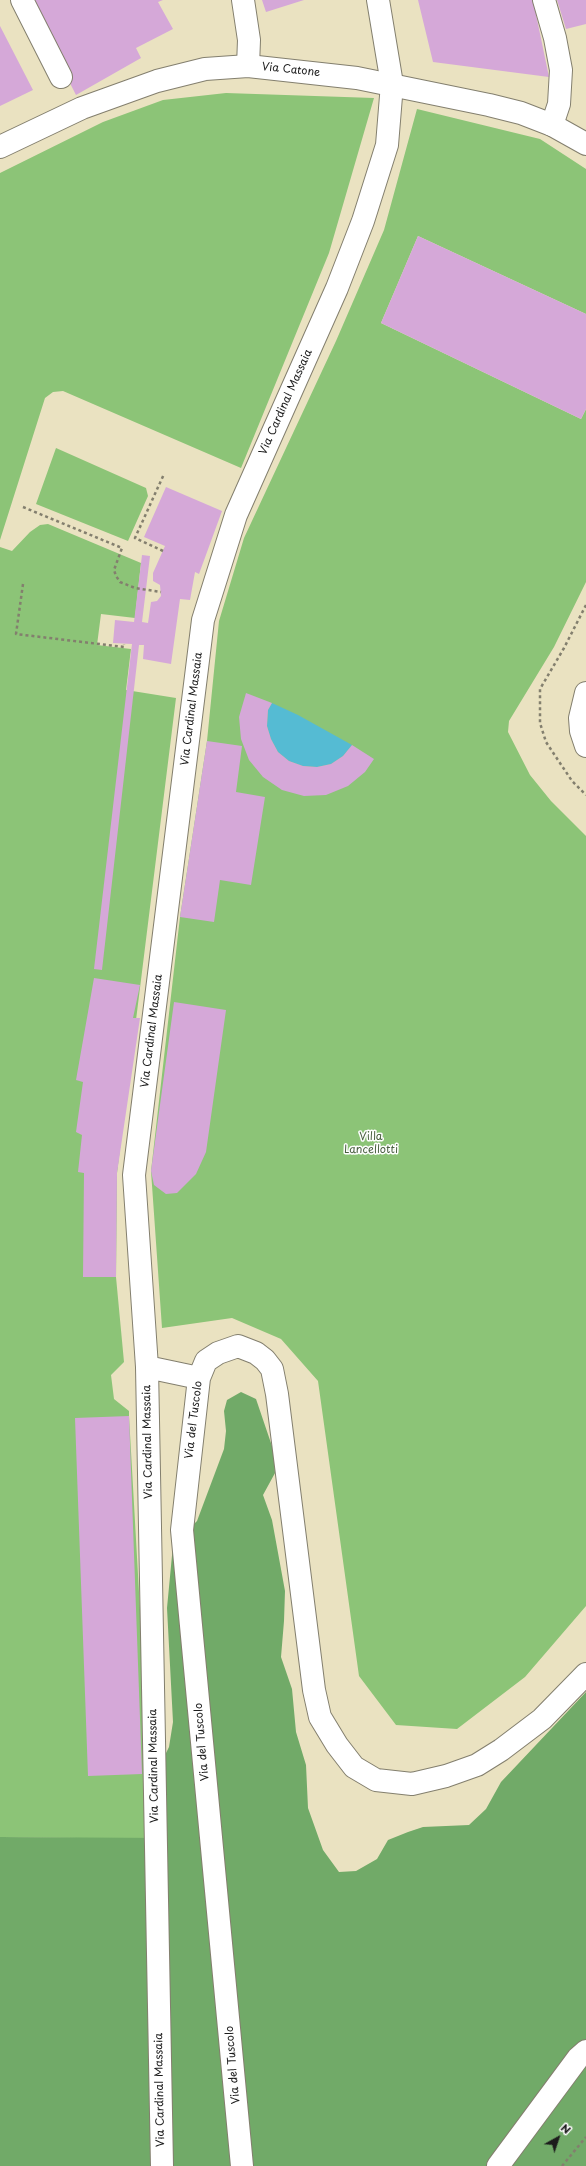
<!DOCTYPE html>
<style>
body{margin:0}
#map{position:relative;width:586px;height:2166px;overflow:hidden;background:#eae2c1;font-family:"Playpen Sans",sans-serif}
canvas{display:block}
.north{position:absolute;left:538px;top:2118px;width:40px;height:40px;-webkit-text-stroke:3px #fff;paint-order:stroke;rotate:40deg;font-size:11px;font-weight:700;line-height:16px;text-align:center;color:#1c1c1c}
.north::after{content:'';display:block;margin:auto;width:14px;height:18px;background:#1c1c1c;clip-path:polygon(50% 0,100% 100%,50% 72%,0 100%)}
</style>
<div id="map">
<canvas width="586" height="2166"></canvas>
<div class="north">N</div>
</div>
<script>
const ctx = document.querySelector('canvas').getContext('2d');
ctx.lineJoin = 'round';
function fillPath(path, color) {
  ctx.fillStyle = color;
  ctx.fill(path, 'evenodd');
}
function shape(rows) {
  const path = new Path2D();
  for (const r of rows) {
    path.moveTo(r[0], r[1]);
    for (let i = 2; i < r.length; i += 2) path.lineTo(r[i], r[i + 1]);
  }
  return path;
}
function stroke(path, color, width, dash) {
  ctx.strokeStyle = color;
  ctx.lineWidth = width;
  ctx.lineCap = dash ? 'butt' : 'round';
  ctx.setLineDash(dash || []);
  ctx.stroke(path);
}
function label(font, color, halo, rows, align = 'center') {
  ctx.font = font + ' "Playpen Sans",sans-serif';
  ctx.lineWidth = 3;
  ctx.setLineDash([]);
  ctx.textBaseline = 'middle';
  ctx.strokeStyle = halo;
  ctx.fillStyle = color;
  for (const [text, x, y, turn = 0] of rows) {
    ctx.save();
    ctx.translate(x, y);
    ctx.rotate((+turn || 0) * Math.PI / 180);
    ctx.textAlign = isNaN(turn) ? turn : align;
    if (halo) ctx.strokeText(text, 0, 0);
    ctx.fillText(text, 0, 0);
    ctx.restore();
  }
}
fillPath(shape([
 [226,93,374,98,329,253,241,468,63,391,53,392,45,398,0,540,0,173,103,122,163,100],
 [417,109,540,139,586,169,586,314,418,236,381,323,581,419,586,409,586,582,554,647,509,721,508,732,530,775,551,801,586,836,586,1606,525,1677,457,1729,396,1725,359,1676,318,1381,281,1339,232,1318,162,1328,151,1171,180,917,207,741,219,621,244,538,336,341,384,230],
 [56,448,146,488,148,496,128,541,36,504],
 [48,524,141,563,135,618,101,614,97,645,131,649,126,690,176,698,117,1173,116,1277,124,1362,111,1375,114,1399,129,1411,129,1416,153,1839,0,1837,0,547,12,551,30,532,40,525]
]), '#8cc477');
fillPath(shape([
 [241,1392,256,1399,274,1452,275,1473,263,1495,272,1520,285,1591,284,1621,281,1657,292,1689,296,1732,306,1765,308,1808,323,1850,339,1872,356,1871,377,1859,388,1840,408,1832,423,1827,469,1825,486,1809,501,1782,586,1692,586,2166,0,2166,0,1837,166,1838,164,1757,169,1747,173,1722,167,1608,173,1545,197,1521,224,1449,226,1431,224,1411,227,1400]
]), '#71aa68');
fillPath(shape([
 [272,703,298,715,352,745,343,756,331,764,317,767,303,766,289,761,278,752,271,739,267,726,268,710]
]), '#55bbd3');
fillPath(shape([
 [28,0,163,0,158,2,173,29,136,48,141,58,76,95],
 [262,0,304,0,266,12],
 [418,0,533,0,549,77,433,62],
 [557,0,586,0,586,24,566,29],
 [0,26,33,90,0,106],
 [418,236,586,314,586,409,581,419,381,323],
 [166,487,222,511,199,574,195,572,190,600,180,599,171,664,143,659,144,645,139,645,102,970,94,969,132,644,113,643,115,620,134,622,142,555,150,556,142,622,148,623,151,602,157,601,161,596,160,585,153,581,153,573,165,546,144,537],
 [246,693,272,703,268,710,267,726,271,739,278,752,289,761,303,766,317,767,331,764,343,756,352,745,374,759,365,772,348,786,326,795,304,796,282,790,263,777,249,760,241,739,239,717],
 [207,741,242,746,236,792,265,797,251,885,220,880,214,922,180,917],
 [94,978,140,985,133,1018,140,1018,117,1173,116,1277,83,1277,84,1173,78,1172,82,1135,76,1132,83,1082,76,1080],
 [174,1002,226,1010,206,1152,196,1174,177,1193,166,1194,154,1185,151,1171],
 [129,1416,142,1774,88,1776,75,1418]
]), '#d5a8d8');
const minor = shape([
 [22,0,61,77],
 [243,0,249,40,248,66],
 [544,0,555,38,561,70,559,104,552,125],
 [147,1367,199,1378],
 [162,2166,147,1367,134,1175,203,620,236,515,337,288,363,221,387,145,392,84,378,0],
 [242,2166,182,1530,199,1378,206,1361,218,1353,238,1346,256,1353,265,1360,272,1369,277,1394,314,1690,320,1717,337,1745,354,1767,376,1780,412,1784,446,1776,477,1765,501,1750,542,1719,586,1674],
 [498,2166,578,2058,586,2051]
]);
const major = shape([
 [0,147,82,108,157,81,205,69,248,66,357,78,489,105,521,113,552,125,586,144],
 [586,693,580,718,581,731,586,746]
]);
stroke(minor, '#837f6e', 24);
stroke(major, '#837f6e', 24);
stroke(shape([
 [23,507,122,548,114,570,116,576,120,582,135,588,161,592],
 [163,551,135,538,164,474],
 [23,584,16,634,124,647,124,644],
 [586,605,564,648,540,689,540,723,546,742,572,781,586,795],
 [562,2166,586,2137]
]), '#837f6e', 2.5, [3, 3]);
stroke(minor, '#fff', 22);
stroke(major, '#fff', 22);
label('11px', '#1c1c1c', '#fff', [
 ["Via Catone",291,70,6],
 ["Via Cardinal Massaia",286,402,-66],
 ["Via Cardinal Massaia",192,709,-83],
 ["Via Cardinal Massaia",152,1031,-83],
 ["Via del Tuscolo",194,1420,-83],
 ["Via Cardinal Massaia",148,1442,-91],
 ["Via del Tuscolo",202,1742,-95],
 ["Via Cardinal Massaia",154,1766,-91],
 ["Via del Tuscolo",233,2065,-95],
 ["Via Cardinal Massaia",160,2090,-91]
]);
label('11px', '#495f40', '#fff', [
 ["Villa",371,1137],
 ["Lancellotti",371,1150]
]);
</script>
